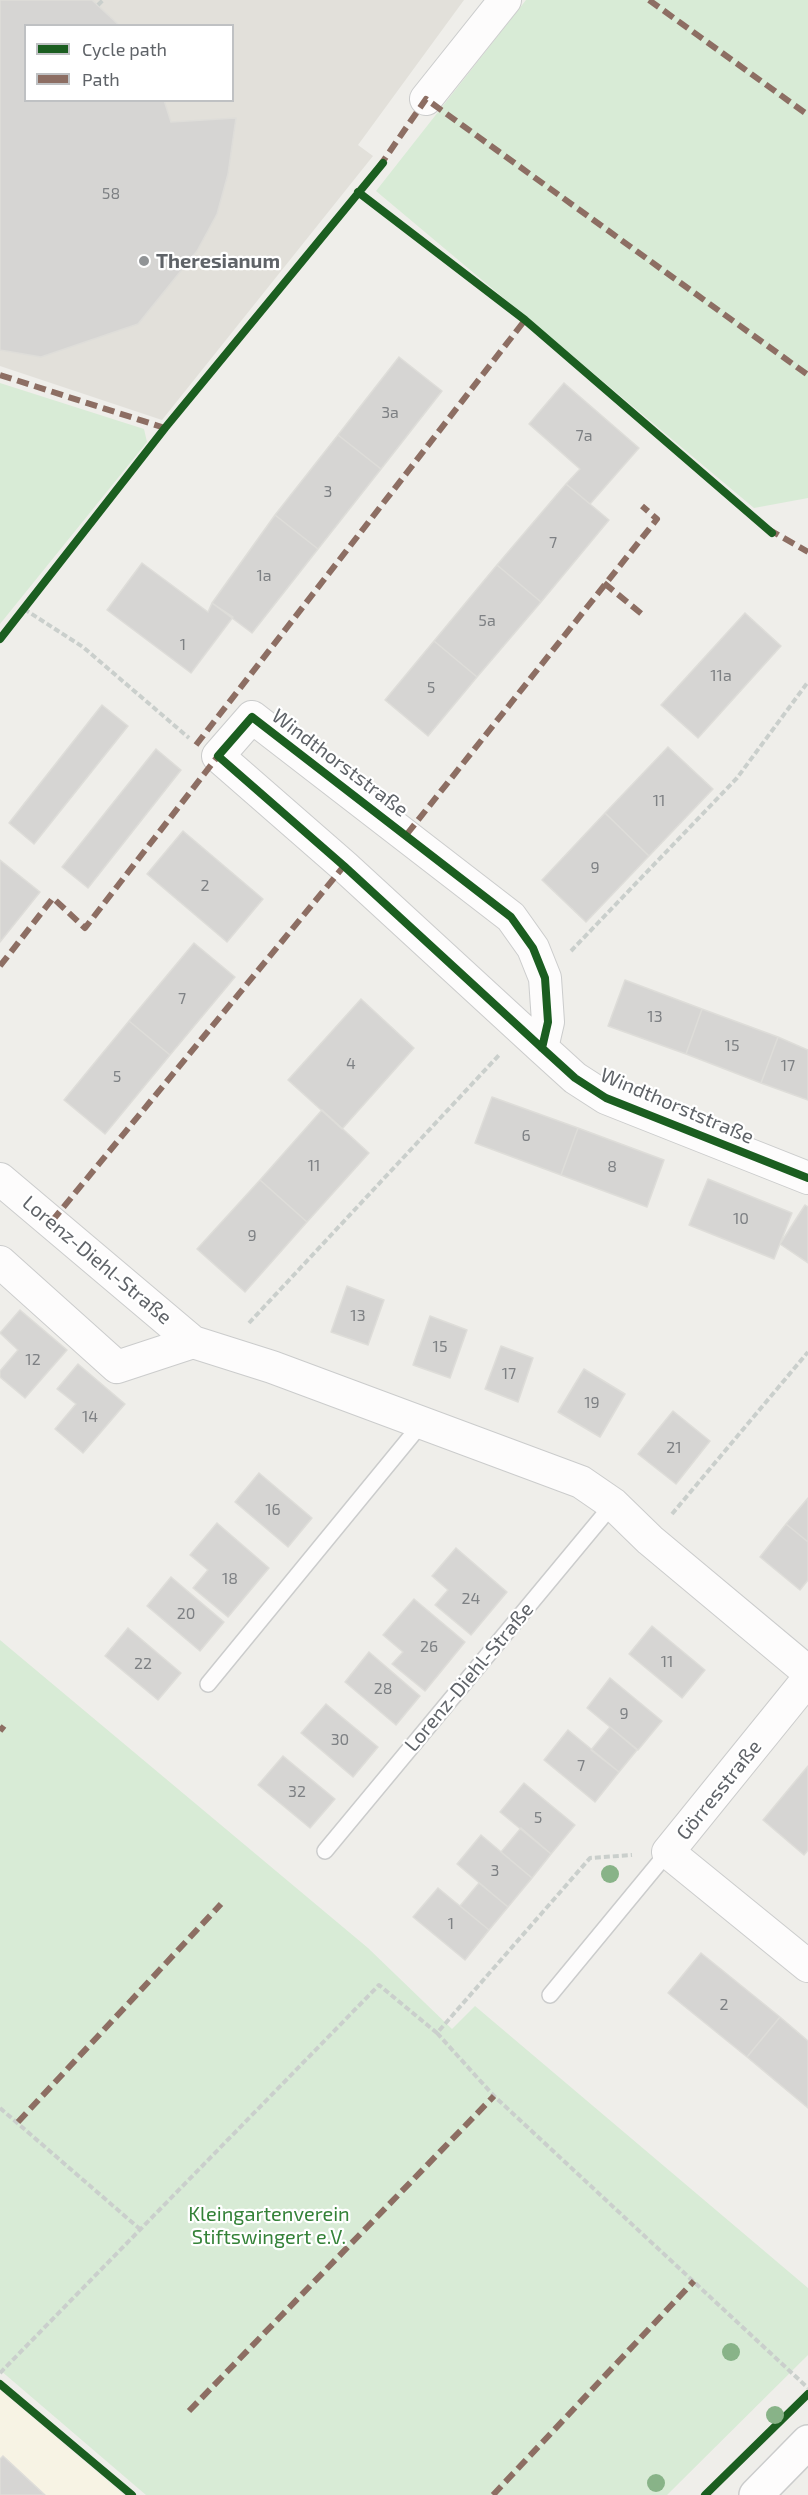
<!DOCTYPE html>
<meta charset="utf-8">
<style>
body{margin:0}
#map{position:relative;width:808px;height:2495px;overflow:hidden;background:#efeeea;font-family:"Exo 2",sans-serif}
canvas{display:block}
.legend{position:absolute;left:24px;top:24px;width:210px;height:78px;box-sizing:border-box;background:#fff;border:2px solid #bfc1c3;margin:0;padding:8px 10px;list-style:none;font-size:18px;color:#5f6368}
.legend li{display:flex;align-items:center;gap:12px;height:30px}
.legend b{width:30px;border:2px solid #bfc1c3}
</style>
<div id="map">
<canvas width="808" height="2495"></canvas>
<ul class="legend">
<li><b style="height:8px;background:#1b5e20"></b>Cycle path</li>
<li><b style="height:8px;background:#8d6e63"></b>Path</li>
</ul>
</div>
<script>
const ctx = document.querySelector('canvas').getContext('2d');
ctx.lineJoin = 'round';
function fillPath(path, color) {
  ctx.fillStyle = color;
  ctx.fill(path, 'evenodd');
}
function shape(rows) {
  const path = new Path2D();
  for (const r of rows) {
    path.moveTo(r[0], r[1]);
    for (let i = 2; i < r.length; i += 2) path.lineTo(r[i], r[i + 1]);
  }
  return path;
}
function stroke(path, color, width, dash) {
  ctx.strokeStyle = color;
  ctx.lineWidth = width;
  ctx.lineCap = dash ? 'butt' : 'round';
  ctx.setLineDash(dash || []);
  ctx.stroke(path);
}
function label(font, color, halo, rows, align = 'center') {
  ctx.font = font + ' "Exo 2",sans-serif';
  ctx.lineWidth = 4.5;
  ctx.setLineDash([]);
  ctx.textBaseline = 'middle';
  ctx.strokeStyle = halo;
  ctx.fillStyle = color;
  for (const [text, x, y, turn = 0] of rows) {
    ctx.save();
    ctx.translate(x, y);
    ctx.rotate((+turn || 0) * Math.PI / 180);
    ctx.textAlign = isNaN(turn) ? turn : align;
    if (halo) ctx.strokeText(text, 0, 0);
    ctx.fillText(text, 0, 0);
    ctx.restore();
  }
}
fillPath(shape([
 [0,2390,124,2495,0,2495]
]), '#f7f3e4');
fillPath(shape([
 [0,0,464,0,358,145,373,156,162,420,0,366],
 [26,26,232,26,232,100,26,100]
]), '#e2e0da');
fillPath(shape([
 [526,0,808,0,808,498,754,508,376,191],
 [0,383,144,429,147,442,0,624],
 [0,1640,368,1948,452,2029,475,2006,808,2288,808,2355,667,2495,146,2495,0,2370]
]), '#d8ebd6');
const building = shape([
 [0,0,92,0,120,26,26,26,26,100,164,100,171,122,236,118,228,174,217,214,197,251,138,324,41,357,0,350,0,0],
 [399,357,442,391,381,469,338,435,399,357],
 [564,383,639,448,590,504,566,484,580,469,529,424,564,383],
 [338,435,381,469,318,549,275,515,338,435],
 [566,484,609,520,541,602,497,565,566,484],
 [275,515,318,549,252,633,212,603,275,515],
 [142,563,208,612,212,603,233,617,191,673,107,610,142,563],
 [497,565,541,602,477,677,434,641,497,565],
 [745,613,781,646,698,738,661,705,745,613],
 [434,641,477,677,428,736,385,700,434,641],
 [102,705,128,726,34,844,9,823,102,705],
 [668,747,713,789,649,856,605,813,668,747],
 [156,749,181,770,88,888,62,867,156,749],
 [605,813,649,856,586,922,542,880,605,813],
 [183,831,263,899,227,942,147,874,183,831],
 [0,860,40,892,0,942,0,860],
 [194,943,235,977,170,1055,129,1021,194,943],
 [625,980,702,1009,686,1054,608,1026,625,980],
 [361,999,414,1048,342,1129,288,1080,361,999],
 [702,1009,778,1037,761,1083,686,1054,702,1009],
 [129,1021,170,1055,105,1134,64,1100,129,1021],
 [778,1037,808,1050,808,1100,761,1083,778,1037],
 [492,1097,578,1128,561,1175,475,1143,492,1097],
 [322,1110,369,1153,307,1222,260,1180,322,1110],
 [578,1128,664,1160,647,1207,561,1175,578,1128],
 [708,1179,792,1213,774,1259,689,1225,708,1179],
 [260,1180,307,1222,245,1292,197,1249,260,1180],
 [805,1205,808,1207,808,1263,780,1244,805,1205],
 [347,1286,384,1300,368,1345,331,1332,347,1286],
 [20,1310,67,1350,25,1398,0,1377,0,1371,18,1350,0,1333,20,1310],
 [430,1316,467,1330,450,1378,413,1365,430,1316],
 [501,1346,533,1358,518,1402,485,1389,501,1346],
 [78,1364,125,1404,83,1453,55,1429,76,1404,57,1389,78,1364],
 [584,1369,625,1394,600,1437,558,1412,584,1369],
 [673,1411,710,1441,676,1484,638,1454,673,1411],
 [259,1473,312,1518,288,1547,235,1502,259,1473],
 [808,1498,808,1542,786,1524,808,1498],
 [217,1523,269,1568,228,1617,193,1588,208,1570,190,1555,217,1523],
 [786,1524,808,1542,808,1580,800,1590,760,1557,786,1524],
 [456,1548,507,1592,471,1635,435,1605,448,1590,432,1576,456,1548],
 [171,1577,224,1622,200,1651,147,1606,171,1577],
 [414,1599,465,1642,425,1691,392,1664,403,1652,383,1635,414,1599],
 [652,1626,705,1670,682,1698,629,1654,652,1626],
 [128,1628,181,1673,158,1700,105,1656,128,1628],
 [369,1652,420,1696,396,1725,345,1682,369,1652],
 [610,1678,662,1721,638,1750,587,1708,610,1678],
 [326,1704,378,1747,353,1777,301,1733,326,1704],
 [610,1727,637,1750,619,1772,591,1750,610,1727],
 [568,1730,619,1772,595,1802,544,1760,568,1730],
 [283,1756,335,1799,310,1828,258,1785,283,1756],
 [808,1766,808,1850,804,1855,763,1820,808,1766],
 [524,1783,575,1825,551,1854,500,1812,524,1783],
 [521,1828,551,1854,532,1878,501,1852,521,1828],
 [481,1835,532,1878,508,1907,457,1864,481,1835],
 [479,1883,508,1907,489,1930,460,1906,479,1883],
 [438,1888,489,1930,465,1960,413,1917,438,1888],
 [701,1953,780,2017,747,2057,668,1993,701,1953],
 [780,2017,808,2041,808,2108,747,2057,780,2017],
 [3,2456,45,2495,0,2495,0,2459,3,2456]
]);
fillPath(building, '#d6d5d3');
stroke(building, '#deddd9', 1.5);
const service = shape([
 [208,1684,422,1423],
 [325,1851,613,1504],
 [550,1995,668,1852]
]);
const minor = shape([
 [426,99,505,0],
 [542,1048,548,1022,545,978,533,948,511,917,252,717,218,756,344,866,542,1048,575,1078,606,1098,808,1178],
 [0,1179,193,1342,272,1367,581,1482,613,1504,650,1540,808,1672],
 [0,1262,117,1367,193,1342],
 [808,1679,668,1852,808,1966]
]);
const tertiary = shape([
 [756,2495,808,2442]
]);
stroke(service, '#cbcccc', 18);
stroke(minor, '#cbcccc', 34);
stroke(tertiary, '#cbcccc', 36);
stroke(shape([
 [98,5,103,0],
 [24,609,83,647,189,738],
 [571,951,737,778,808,682],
 [249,1323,500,1054],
 [672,1514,808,1352],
 [437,2033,494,2096,808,2388],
 [0,2108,141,2230],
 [0,2373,379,1985,437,2033,590,1858,632,1855]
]), '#cacfcc', 4, [6, 3]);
stroke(service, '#fdfcfc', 15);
stroke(minor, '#fdfcfc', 32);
stroke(tertiary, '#fdfcfc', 33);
stroke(shape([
 [649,0,808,115],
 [379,167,426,99,808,375],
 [0,375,165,428],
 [768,529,808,552],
 [604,583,643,615],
 [196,745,525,320],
 [407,834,657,519,642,506],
 [0,966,53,898,85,928,218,756],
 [52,1221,344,866],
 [0,1731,4,1726],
 [18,2122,221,1904],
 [189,2411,494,2096],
 [493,2495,694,2281]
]), '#8d6e63', 6, [12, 6]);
stroke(shape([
 [358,192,525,320,772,533],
 [0,639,165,428,383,163],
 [542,1048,548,1022,545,978,533,948,511,917,252,717,218,756,344,866,542,1048,575,1078,606,1098,808,1178],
 [0,2384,132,2495],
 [705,2495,808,2394]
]), '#1b5e20', 8);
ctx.fillStyle = '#88b388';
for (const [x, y] of [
 [610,1874],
 [731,2352],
 [775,2415],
 [656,2483]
]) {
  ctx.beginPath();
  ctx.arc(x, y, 9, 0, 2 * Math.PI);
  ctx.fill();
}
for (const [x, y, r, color] of [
 [144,261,6,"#919496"]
]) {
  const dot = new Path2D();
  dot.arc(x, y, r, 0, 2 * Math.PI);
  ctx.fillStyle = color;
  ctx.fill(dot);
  stroke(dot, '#fff', 2);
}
label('16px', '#7e8184', null, [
 ["58",111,194],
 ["3a",390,413],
 ["7a",584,436],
 ["3",328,492],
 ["7",553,543],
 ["1a",264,576],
 ["5a",487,621],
 ["1",183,645],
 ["11a",721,676],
 ["5",431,688],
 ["11",659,801],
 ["9",595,868],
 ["2",205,886],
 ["7",182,999],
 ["13",655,1017],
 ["15",732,1046],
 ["4",351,1064],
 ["17",788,1066],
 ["5",117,1077],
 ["6",526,1136],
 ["11",314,1166],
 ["8",612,1167],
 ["10",741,1219],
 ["9",252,1236],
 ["13",358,1316],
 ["15",440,1347],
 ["12",33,1360],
 ["17",509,1374],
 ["19",592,1403],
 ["14",90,1417],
 ["21",674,1448],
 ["16",273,1510],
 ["18",230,1579],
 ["24",471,1599],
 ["20",186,1614],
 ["26",429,1647],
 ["11",667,1662],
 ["22",143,1664],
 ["28",383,1689],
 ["9",624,1714],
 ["30",340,1740],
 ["7",581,1766],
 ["32",297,1792],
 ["5",538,1818],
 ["3",495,1871],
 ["1",451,1924],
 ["2",724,2005]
]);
label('bold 20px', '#5f6368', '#fff', [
 ["Theresianum",156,261]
], 'left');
label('20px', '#5f6368', '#fff', [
 ["Windthorststraße",340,763,37],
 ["Windthorststraße",677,1106,23],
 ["Lorenz-Diehl-Straße",97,1260,40],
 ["Lorenz-Diehl-Straße",469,1677,-50],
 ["Görresstraße",719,1790,-51]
]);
label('20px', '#348238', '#fff', [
 ["Kleingartenverein",269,2214],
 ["Stiftswingert e.V.",269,2237]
]);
</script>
